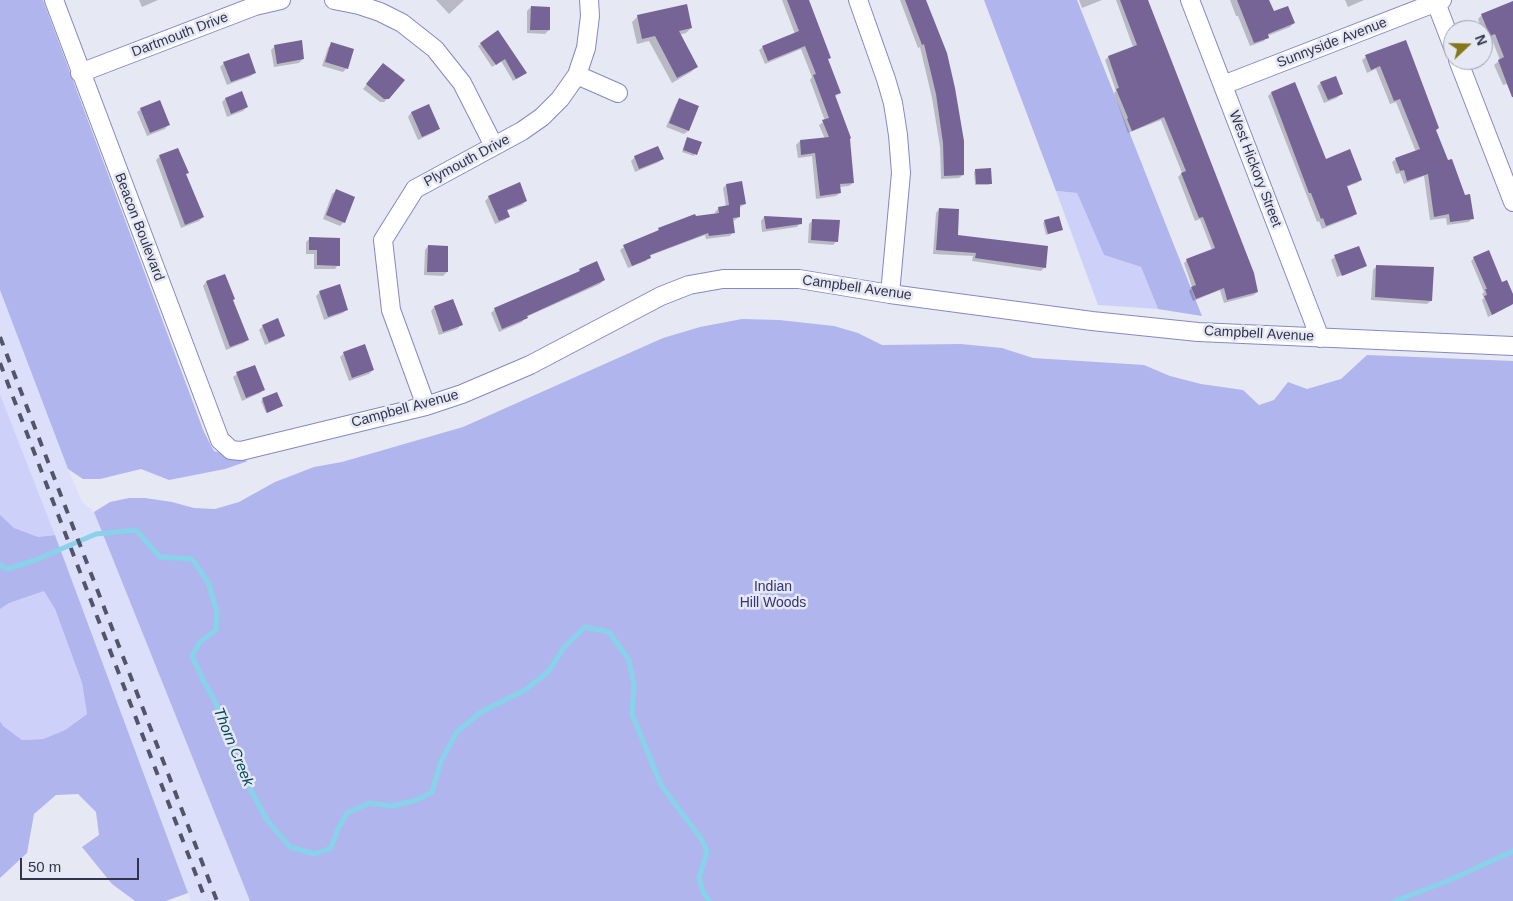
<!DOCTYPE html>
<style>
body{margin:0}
#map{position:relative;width:1513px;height:901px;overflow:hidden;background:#e6e8f4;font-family:Arial,sans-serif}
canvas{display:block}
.north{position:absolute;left:1443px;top:20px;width:50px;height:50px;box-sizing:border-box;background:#e6e8f4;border:1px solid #9ea0b1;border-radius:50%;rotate:69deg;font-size:14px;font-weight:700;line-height:20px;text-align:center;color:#32344c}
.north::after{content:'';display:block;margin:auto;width:18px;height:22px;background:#85771b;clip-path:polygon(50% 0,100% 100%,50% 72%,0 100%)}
.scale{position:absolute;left:20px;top:858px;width:119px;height:22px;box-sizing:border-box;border:2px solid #32344c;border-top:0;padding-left:6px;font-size:15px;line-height:18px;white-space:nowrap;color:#32344c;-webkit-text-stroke:4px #e6e8f4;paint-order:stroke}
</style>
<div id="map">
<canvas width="1513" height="901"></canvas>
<div class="north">N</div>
<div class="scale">50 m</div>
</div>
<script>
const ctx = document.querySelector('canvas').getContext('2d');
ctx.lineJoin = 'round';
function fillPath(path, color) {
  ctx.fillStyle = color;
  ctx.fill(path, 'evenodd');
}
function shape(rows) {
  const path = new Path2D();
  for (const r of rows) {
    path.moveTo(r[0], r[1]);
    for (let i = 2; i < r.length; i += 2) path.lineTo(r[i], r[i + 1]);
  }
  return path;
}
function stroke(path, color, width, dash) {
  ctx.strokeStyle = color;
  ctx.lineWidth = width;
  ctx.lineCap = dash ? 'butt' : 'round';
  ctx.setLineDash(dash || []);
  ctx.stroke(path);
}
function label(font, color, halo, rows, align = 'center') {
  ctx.font = font + ' Arial,sans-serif';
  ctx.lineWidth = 5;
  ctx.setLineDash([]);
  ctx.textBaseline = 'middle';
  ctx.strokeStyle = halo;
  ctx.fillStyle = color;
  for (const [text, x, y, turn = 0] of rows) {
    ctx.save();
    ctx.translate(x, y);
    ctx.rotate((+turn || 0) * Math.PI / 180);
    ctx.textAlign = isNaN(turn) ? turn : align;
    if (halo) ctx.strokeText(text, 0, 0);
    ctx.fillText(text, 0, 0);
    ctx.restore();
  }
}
fillPath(shape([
 [0,290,68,469,82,502,94,512,250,901,191,901,55,535,0,394]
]), '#dbdffa');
fillPath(shape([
 [1056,191,1077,193,1104,255,1141,267,1158,309,1098,305],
 [0,394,55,535,38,537,37,593,44,590,55,609,82,683,87,714,65,730,43,739,22,740,2,726,0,721]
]), '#cdd1f9');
fillPath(shape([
 [0,0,43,0,204,432,214,451,248,461,225,469,169,480,141,469,100,479,83,479,68,469,0,290],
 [984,0,1077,0,1202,316,1158,309,1141,267,1104,255,1077,193,1056,191],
 [742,319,779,320,834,326,858,333,882,345,961,344,1002,348,1033,358,1144,365,1170,376,1201,384,1243,390,1259,405,1274,400,1288,382,1307,389,1341,379,1367,355,1513,361,1513,901,250,901,94,512,110,502,129,498,145,498,172,502,194,508,215,509,239,502,275,482,314,467,342,462,463,427,663,338,700,327],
 [0,515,14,528,38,537,55,535,188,893,166,901,135,901,112,884,82,847,99,835,96,812,78,794,56,795,34,814,27,853,0,878,0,721,3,726,22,740,43,739,65,730,87,714,82,683,55,609,44,591,9,603,0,609]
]), '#b0b5ee');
fillPath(shape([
 [139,0,158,0,142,7],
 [436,0,464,0,449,14],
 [782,0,808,0,830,58,827,60,840,93,834,97,853,183,849,186,839,187,840,193,836,196,816,199,812,156,798,158,796,145,800,141,825,139,819,125,825,121,810,80,812,77,801,49,765,64,759,50,763,47,795,34],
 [900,0,925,0,963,175,959,178,941,179,940,147,932,98,920,47,918,48],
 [1079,0,1102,0,1082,8],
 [1116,0,1146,0,1257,292,1254,295,1224,303,1220,290,1193,301,1189,291,1192,287,1184,263,1187,260,1212,250,1200,219,1195,221,1178,177,1182,173,1161,120,1128,133,1114,93,1116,91,1105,60,1108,57,1133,47],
 [1230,0,1268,0,1273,13,1294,23,1290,27,1267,36,1264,41,1250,46,1238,16,1236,16],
 [1345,0,1364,0,1348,7],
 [1513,3,1513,98,1507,84,1503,85,1494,65,1500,60,1491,37,1486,39,1478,19,1482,15],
 [531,7,549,30,545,34,527,33,527,11],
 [638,16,691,28,686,33,679,35,696,67,691,72,672,83,649,41,637,44,632,22],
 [497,32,523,75,513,81,501,61,492,67,478,46],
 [1405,41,1435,131,1472,218,1469,222,1447,225,1446,218,1430,220,1424,176,1404,184,1400,173,1396,174,1392,162,1396,159,1416,152,1396,102,1390,104,1376,69,1367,73,1362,60,1366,57],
 [331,44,347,68,343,72,322,66,328,48],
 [275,46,303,59,299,63,274,67,271,50],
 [224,63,255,72,251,76,227,85,220,67],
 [380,68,388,98,384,102,380,102,363,89],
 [1321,83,1341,94,1337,98,1324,103,1317,86],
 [1294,84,1325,160,1361,180,1357,183,1346,187,1356,214,1352,217,1322,229,1319,221,1317,222,1268,96,1271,93],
 [225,99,247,107,243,111,227,117,222,102],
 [680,100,697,107,688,131,684,134,666,127,676,104],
 [141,109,168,125,165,129,147,136,137,112],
 [411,113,438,128,435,132,418,140,408,117],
 [686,140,700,143,694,156,682,152],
 [160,156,185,174,203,217,199,221,181,228,156,160],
 [635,157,662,159,659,162,635,172,631,161],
 [976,170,991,183,989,185,975,185,974,172],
 [726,185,745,204,739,208,739,217,735,220,732,221,733,232,730,236,706,239,705,235,649,256,646,261,628,268,620,250,624,247,656,233,659,229,695,218,716,215,715,212,719,208,726,207,723,188],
 [336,191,344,222,340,226,323,219,332,194],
 [489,197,526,201,522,205,506,211,508,216,505,220,495,224,485,201],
 [939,209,956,236,1045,267,1041,271,972,261,973,256,933,254,936,213],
 [764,217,800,223,797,227,762,232,761,221],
 [813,220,837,241,833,245,808,243,809,224],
 [1045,221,1061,230,1046,235,1043,223],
 [309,239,338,265,335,269,314,269,314,254,306,254,306,242],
 [428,246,447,272,443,276,424,275,425,250],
 [1335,257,1365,266,1362,269,1362,267,1337,277,1331,260],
 [1474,258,1502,284,1513,297,1512,305,1488,317,1482,300,1484,298,1482,294,1484,292,1471,261],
 [1377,266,1431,301,1427,304,1371,300,1373,270],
 [580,270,604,280,600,284,526,317,522,322,499,332,491,313,494,310,576,274],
 [224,275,232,300,248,339,244,343,226,350,203,286,206,282],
 [320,292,347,309,343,313,324,320,316,296],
 [434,307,461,325,457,329,439,335,431,311],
 [263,326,284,335,280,339,265,345,259,330],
 [344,353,373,370,369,374,349,381,340,357],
 [237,374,264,389,260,393,242,401,233,377],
 [277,393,282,406,266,413,261,401]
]), '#0003');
stroke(shape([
 [0,565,7,569,33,561,96,534,136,530,160,557,192,559,208,582,217,612,216,630,200,642,192,656,203,680,215,701,239,769,267,820,290,847,315,854,331,848,338,829,347,813,369,803,392,806,417,800,432,792,441,761,457,732,481,712,525,690,548,672,565,646,585,627,609,632,629,660,634,685,632,714,661,785,702,840,707,851,699,878,703,892,709,901],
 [1395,901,1450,880,1513,851]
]), '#88d2ea', 5);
fillPath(shape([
 [787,0,809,0,831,58,828,59,841,93,835,95,851,138,850,139,854,183,840,184,841,193,820,196,815,153,801,155,800,140,829,137,822,120,829,118,813,75,816,74,805,46,768,61,762,46,799,31],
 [905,0,926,0,947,53,955,88,964,141,964,175,944,176,943,143,936,94,924,44,922,45],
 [1120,0,1148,0,1254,273,1258,292,1227,300,1224,288,1196,299,1191,287,1196,285,1186,259,1215,248,1203,217,1199,218,1181,173,1186,171,1164,117,1132,131,1127,119,1128,118,1116,89,1119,88,1108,56,1137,45],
 [1237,0,1269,0,1274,11,1288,6,1295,23,1268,34,1269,38,1254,43],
 [1513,1,1513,97,1512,97,1498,60,1504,57,1495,34,1490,36,1481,14],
 [687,4,692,28,679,31,698,67,677,78,655,36,642,39,637,15],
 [531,6,550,7,550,30,530,30],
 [498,30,527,73,516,79,505,59,496,65,480,43],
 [302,40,304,59,277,64,274,45],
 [1406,40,1439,128,1436,130,1448,160,1452,159,1465,195,1470,194,1474,219,1450,222,1449,214,1434,217,1428,174,1407,181,1404,170,1400,171,1395,158,1420,149,1400,99,1394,101,1380,66,1371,70,1365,55],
 [331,42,354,49,348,69,325,62],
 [249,53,256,73,231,82,223,62],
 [383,63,405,80,389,99,384,99,366,84],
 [1336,76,1343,94,1328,100,1320,82],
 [1295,82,1326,159,1350,149,1362,180,1347,186,1357,214,1326,226,1323,218,1321,219,1311,193,1309,193,1271,92],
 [242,91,248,107,231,114,225,98],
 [679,98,699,106,689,131,669,123],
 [160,100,170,125,150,133,140,108],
 [429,104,440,129,422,137,411,112],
 [687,137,702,142,697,155,683,150],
 [658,146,664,159,639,169,634,156],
 [178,148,189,173,186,174,204,217,185,225,159,155],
 [991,168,992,184,976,184,975,169],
 [742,181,746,204,740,205,740,217,733,218,735,233,709,236,708,233,650,255,651,258,632,266,623,245,659,230,658,228,695,214,696,216,719,213,718,207,729,205,726,184],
 [520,182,527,201,507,210,510,217,499,221,488,196],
 [336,189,355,197,345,223,326,215],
 [939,208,959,209,958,235,1048,246,1046,268,975,258,976,253,936,250],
 [764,216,802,218,802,224,766,229],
 [1059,216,1063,230,1048,234,1044,220],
 [812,219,840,220,838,242,811,240],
 [309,237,340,238,340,266,317,265,317,250,309,250],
 [428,245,448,246,448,272,427,272],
 [1359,246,1367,266,1342,276,1334,255],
 [1489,250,1502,282,1507,280,1513,294,1513,304,1492,315,1484,296,1487,295,1485,289,1487,289,1473,257],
 [597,261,605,280,527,316,528,318,502,329,494,308,580,271,579,269],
 [1376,265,1434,267,1432,301,1375,297],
 [225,274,235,299,233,300,249,340,230,347,206,281],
 [340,284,348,310,328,317,319,291],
 [453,299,463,325,443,332,434,306],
 [278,318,285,336,269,342,262,325],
 [365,344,374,370,352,378,343,352],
 [255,365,265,390,246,398,236,372],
 [277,392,283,406,267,413,262,398]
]), '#776497');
const minor = shape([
 [54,0,220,440,231,450,241,451,426,406,462,394,530,365,661,296,689,285,723,279,799,279,890,294,1092,321,1198,332,1513,346],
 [334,0,359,5,380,12,402,23,435,49,462,83,494,146],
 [858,0,886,79,893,103,898,135,901,173,890,294],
 [1190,0,1320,338],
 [1435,0,1453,47],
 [1458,60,1513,202],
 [80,73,255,6,281,0],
 [577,75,618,93],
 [1223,85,1442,0],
 [426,406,391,310,383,240,415,189,522,131,542,117,560,99,577,75,586,48,590,16,589,0]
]);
stroke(minor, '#8589c2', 20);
stroke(minor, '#fff', 18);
stroke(shape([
 [0,337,217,901],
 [0,363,206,901]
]), '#52546a', 4, [9, 9]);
label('14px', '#32344c', '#e6e8f4', [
 ["Dartmouth Drive",180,35,-21],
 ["Sunnyside Avenue",1332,43,-21],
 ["Plymouth Drive",467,161,-28],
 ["West Hickory Street",1255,169,69],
 ["Beacon Boulevard",139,227,69],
 ["Campbell Avenue",857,288,8],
 ["Campbell Avenue",1259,334,3],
 ["Campbell Avenue",405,409,-15]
]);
label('14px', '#353376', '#e6e8f4', [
 ["Indian",773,587],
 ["Hill Woods",773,603]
]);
label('italic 15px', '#034859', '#e6e8f4', [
 ["Thorn Creek",233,747,68]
]);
</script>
